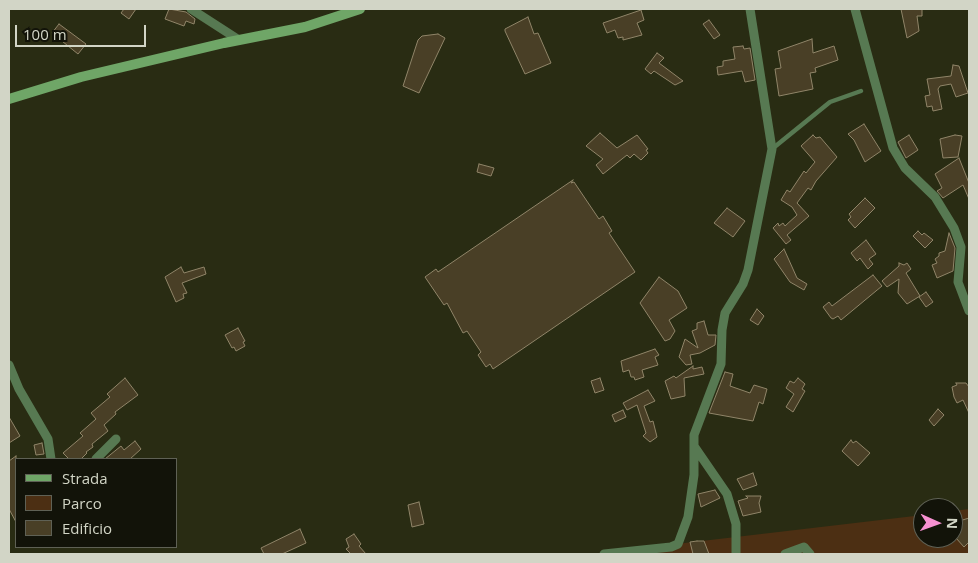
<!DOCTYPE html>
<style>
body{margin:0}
#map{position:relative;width:978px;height:563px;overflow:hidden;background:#292c13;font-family:"Open Sans",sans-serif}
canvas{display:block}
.frame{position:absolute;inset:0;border:10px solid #d2d5c6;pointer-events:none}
.legend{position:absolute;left:15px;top:458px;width:162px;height:90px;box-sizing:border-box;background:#121309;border:1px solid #5f6155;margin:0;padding:6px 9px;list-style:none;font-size:15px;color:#d2d5c6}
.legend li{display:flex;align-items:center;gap:10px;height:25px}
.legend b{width:25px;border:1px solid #5f6155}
.north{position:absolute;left:913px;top:498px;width:50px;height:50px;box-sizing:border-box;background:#121309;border:1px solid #5f6155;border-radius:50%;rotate:92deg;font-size:14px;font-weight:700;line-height:20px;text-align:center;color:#d2d5c6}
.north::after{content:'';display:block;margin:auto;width:18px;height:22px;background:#f690d1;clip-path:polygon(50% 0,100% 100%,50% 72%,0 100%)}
.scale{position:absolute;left:15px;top:25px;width:131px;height:22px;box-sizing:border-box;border:2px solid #d2d5c6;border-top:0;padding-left:6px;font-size:15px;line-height:18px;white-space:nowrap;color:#d2d5c6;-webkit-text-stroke:4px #121309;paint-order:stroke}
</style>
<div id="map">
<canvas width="978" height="563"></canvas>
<div class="frame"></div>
<ul class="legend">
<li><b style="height:6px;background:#6fa667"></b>Strada</li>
<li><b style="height:14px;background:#4c2f13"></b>Parco</li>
<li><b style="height:14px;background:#493f26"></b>Edificio</li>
</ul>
<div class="north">N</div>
<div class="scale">100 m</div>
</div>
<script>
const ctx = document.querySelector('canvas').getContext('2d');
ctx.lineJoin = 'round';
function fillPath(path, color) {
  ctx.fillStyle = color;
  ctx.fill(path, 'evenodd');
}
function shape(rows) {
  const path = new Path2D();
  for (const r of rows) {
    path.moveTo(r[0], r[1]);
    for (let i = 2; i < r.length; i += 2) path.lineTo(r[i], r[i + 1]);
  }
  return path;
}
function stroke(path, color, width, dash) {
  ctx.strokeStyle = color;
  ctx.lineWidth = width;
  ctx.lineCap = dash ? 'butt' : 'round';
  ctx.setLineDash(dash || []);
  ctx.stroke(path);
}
fillPath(shape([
 [969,509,969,554,591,554,923,515,923,538,953,538,953,511]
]), '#4c2f13');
const building = shape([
 [124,9,136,9,129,19,121,13,124,9],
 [169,9,186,12,195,19,194,24,186,21,184,26,165,19,169,9],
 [901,9,922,9,922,16,917,16,919,31,907,38,901,9],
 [641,10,644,20,637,23,642,35,623,40,623,37,618,38,615,30,607,33,603,23,641,10],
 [528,17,534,34,538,33,551,63,525,74,505,31,505,29,528,17],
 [709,20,720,35,714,39,703,24,709,20],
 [59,24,86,44,78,54,52,33,59,24],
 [438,34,445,38,419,93,403,86,418,40,422,36,438,34],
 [812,39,813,53,834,46,838,60,815,68,816,72,810,73,813,89,779,96,775,69,781,68,778,51,812,39],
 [743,46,744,49,750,48,755,80,745,82,742,71,718,75,717,67,723,66,723,61,735,59,733,47,743,46],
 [657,53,664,58,659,63,683,81,675,85,654,71,651,74,645,69,657,53],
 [953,65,959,66,968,93,956,97,951,84,940,86,938,89,942,109,933,111,932,106,927,107,925,96,930,95,927,79,951,76,953,65],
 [864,124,881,151,865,162,854,140,848,134,864,124],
 [600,133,617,148,637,135,648,149,646,150,648,153,641,160,634,154,630,158,627,155,603,174,596,165,603,159,586,146,600,133],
 [813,135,816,138,820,137,837,157,816,181,811,190,808,188,797,203,809,216,787,235,791,240,786,244,773,228,778,223,779,226,783,223,785,226,797,215,792,207,781,200,787,190,790,192,804,171,806,173,815,162,801,146,813,135],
 [909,135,918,150,906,158,898,142,909,135],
 [955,135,962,136,958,157,943,158,940,139,955,135],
 [959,158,969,183,969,199,963,185,943,198,937,191,942,188,935,174,959,158],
 [479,164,494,168,491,176,477,172,479,164],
 [573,180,571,183,574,182,599,219,603,216,612,231,609,233,635,272,493,369,490,364,486,367,478,355,481,352,467,331,463,333,447,303,444,305,425,277,436,269,438,272,573,180],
 [865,198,875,208,855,228,848,220,851,217,849,214,865,198],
 [727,208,745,221,733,237,714,223,727,208],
 [918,231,922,235,924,233,933,240,925,248,913,236,918,231],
 [949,233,955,248,953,271,937,278,932,265,937,263,935,259,939,256,939,253,945,251,949,233],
 [866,240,876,254,869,259,873,264,868,269,860,258,857,261,851,253,866,240],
 [784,249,797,278,807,284,804,290,790,282,774,259,784,249],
 [899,263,904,265,907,263,911,269,906,273,920,296,907,304,898,293,899,279,887,287,882,281,899,266,899,263],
 [181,267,184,273,204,267,206,274,182,283,187,293,183,294,184,298,176,302,165,277,181,267],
 [873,275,882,286,841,320,838,316,833,319,831,318,823,307,829,302,832,306,873,275],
 [659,277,678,291,687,308,669,320,675,331,670,339,665,341,640,303,659,277],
 [926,292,933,302,926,307,919,297,926,292],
 [757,309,764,316,758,325,750,320,757,309],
 [704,321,708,335,716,335,715,345,700,353,690,355,692,364,686,365,679,357,685,339,698,348,692,331,697,329,697,323,704,321],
 [238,328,245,341,243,342,245,346,236,351,234,347,232,348,225,335,238,328],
 [655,349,659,355,655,357,658,365,642,370,644,377,635,380,634,377,631,377,629,370,623,372,621,361,655,349],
 [693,366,693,369,702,367,704,374,684,378,685,396,671,399,665,381,674,376,676,378,693,366],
 [725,372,733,374,730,386,750,393,754,385,767,389,763,404,759,402,753,421,709,413,725,372],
 [125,378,138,395,115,412,116,414,104,425,108,431,92,444,93,447,86,452,87,453,81,459,69,459,63,453,83,436,80,433,96,419,91,413,110,397,107,394,125,378],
 [600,378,604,390,595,393,591,381,600,378],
 [798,378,805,384,802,389,805,391,793,412,786,407,794,394,786,388,790,381,794,383,798,378],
 [956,383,966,383,969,387,969,413,963,400,957,403,954,397,952,387,957,385,956,383],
 [648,390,655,401,644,406,650,422,653,421,657,437,650,442,643,436,646,433,637,405,627,410,623,403,648,390],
 [938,409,944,415,934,426,929,420,938,409],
 [623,410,626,417,615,422,612,415,623,410],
 [9,417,20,436,9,443,9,417],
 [851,440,853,443,856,441,870,453,858,466,842,451,851,440],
 [135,441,141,449,130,459,105,459,121,446,124,450,135,441],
 [42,443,44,454,36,455,34,445,42,443],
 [16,456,16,522,9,509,9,461,16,456],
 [753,473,757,485,743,490,737,479,753,473],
 [715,490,720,498,701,507,698,494,715,490],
 [746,496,761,496,759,503,761,512,743,516,738,501,748,498,746,496],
 [419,502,424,524,412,527,408,505,419,502],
 [969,518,969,542,964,547,956,538,953,540,953,523,969,518],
 [300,529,306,543,282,554,264,554,261,548,300,529],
 [354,534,361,544,359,546,366,554,351,554,346,549,349,547,346,539,354,534],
 [697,541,704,541,709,554,693,554,690,542,697,541]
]);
fillPath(building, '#493f26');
stroke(building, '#908569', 1);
stroke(shape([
 [772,149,830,102,861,91]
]), '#577952', 4.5);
stroke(shape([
 [191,9,239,40],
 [855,9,893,148,905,168,935,197,954,228,961,247,958,282,969,311],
 [9,365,19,389,48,439,51,459],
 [694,446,727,494,736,524,736,554],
 [96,459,116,439],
 [604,554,671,547,678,544,688,517,694,475,694,435,721,364,722,330,725,313,743,284,748,270,772,149,750,9],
 [785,554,804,547,810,554]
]), '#577952', 9);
stroke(shape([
 [9,99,81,77,224,43,305,27,360,9]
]), '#6fa667', 10);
</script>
